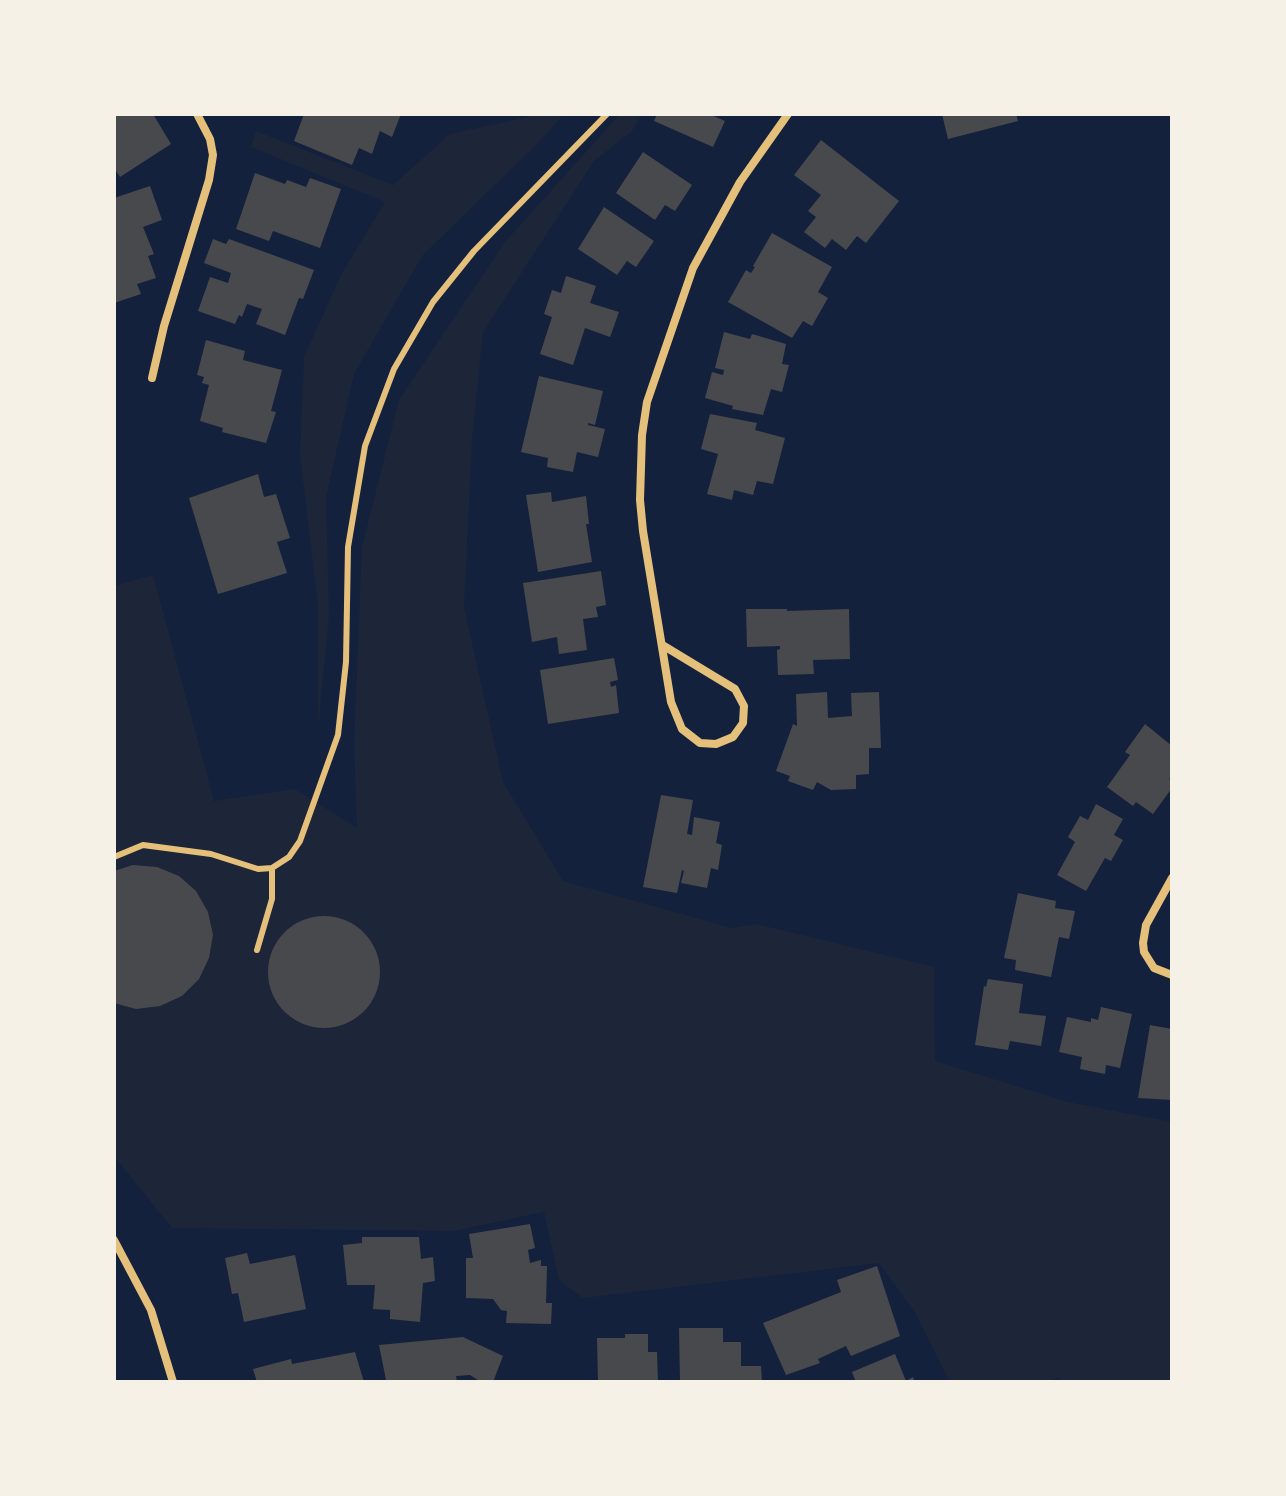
<!DOCTYPE html>
<style>
body{margin:0}
#map{position:relative;width:1286px;height:1496px;overflow:hidden;background:#14213d;font-family:Cabin,sans-serif}
canvas{display:block}
.frame{position:absolute;inset:0;border:116px solid #f6f1e7;pointer-events:none}
</style>
<div id="map">
<canvas width="1286" height="1496"></canvas>
<div class="frame"></div>
</div>
<script>
const ctx = document.querySelector('canvas').getContext('2d');
ctx.lineJoin = 'round';
function fillPath(path, color) {
  ctx.fillStyle = color;
  ctx.fill(path, 'evenodd');
}
function shape(rows) {
  const path = new Path2D();
  for (const r of rows) {
    if (r.length === 3) {
      path.moveTo(r[0] + r[2], r[1]);
      path.arc(r[0], r[1], r[2], 0, 2 * Math.PI);
      continue;
    }
    path.moveTo(r[0], r[1]);
    for (let i = 2; i < r.length; i += 2) path.lineTo(r[i], r[i + 1]);
  }
  return path;
}
function stroke(path, color, width, dash) {
  ctx.strokeStyle = color;
  ctx.lineWidth = width;
  ctx.lineCap = dash ? 'butt' : 'round';
  ctx.setLineDash(dash || []);
  ctx.stroke(path);
}
fillPath(shape([
 [541,114,564,114,537,144,422,256,354,374,326,497,329,616,318,728,318,605,300,454,304,357,341,275,385,202,251,147,256,131,393,185,450,134],
 [620,114,642,114,632,131,594,161,483,332,472,439,464,607,503,782,563,881,732,928,757,924,934,967,935,1061,1068,1102,1172,1122,1172,1382,1061,1382,1058,1377,1050,1382,950,1382,915,1312,879,1263,583,1298,559,1280,544,1212,454,1231,172,1228,114,1156,114,586,153,575,214,801,295,789,357,828,354,744,362,547,399,400,505,242]
]), '#1d2539');
fillPath(shape([
 [114,114,153,114,171,144,120,177,116,171,114,172],
 [304,114,401,114,392,137,380,131,372,154,359,148,352,165,294,141],
 [657,114,709,114,725,121,713,147,654,121],
 [942,114,1016,114,1018,121,948,139],
 [821,140,899,201,866,243,857,236,846,250,832,239,825,248,804,232,816,217,808,211,821,195,794,175],
 [643,152,692,185,675,211,665,205,655,220,616,193],
 [255,173,285,184,287,180,306,187,310,178,341,189,320,248,273,231,269,241,236,229],
 [150,186,162,220,143,227,154,254,148,256,156,278,137,284,141,294,114,303,114,201,117,197],
 [604,207,654,241,636,267,627,261,617,275,578,249],
 [772,233,832,267,818,292,828,298,812,326,803,321,792,338,728,302,746,270,751,273,755,267,753,266],
 [213,239,226,244,229,239,314,270,303,299,299,298,285,335,256,324,262,309,247,304,242,317,239,315,235,324,198,311,210,277,228,283,231,273,204,263],
 [566,276,596,286,590,303,619,312,610,337,585,328,573,365,540,354,552,317,544,314,552,290,561,293],
 [724,332,750,339,752,334,786,344,782,364,789,365,782,392,771,389,763,415,732,409,733,406,705,398,712,372,723,375,724,370,715,368],
 [206,340,245,351,243,360,282,370,271,411,276,412,266,443,222,432,223,428,200,421,209,385,202,383,204,377,197,375],
 [539,376,603,391,595,425,588,423,588,425,605,429,598,457,577,452,573,472,547,467,548,458,521,452],
 [710,414,757,423,755,430,785,438,773,484,757,481,753,495,734,490,732,500,707,494,718,454,701,449],
 [258,474,264,497,276,494,290,538,277,542,287,573,218,594,189,498],
 [551,492,552,502,586,496,589,524,586,524,592,562,538,572,526,495],
 [601,571,606,605,596,607,598,617,583,619,587,650,559,654,557,637,532,642,523,583],
 [746,609,787,609,787,611,849,609,850,659,813,660,814,674,778,675,777,650,780,649,780,646,747,647],
 [614,658,618,680,610,682,611,687,616,685,619,713,548,724,540,670],
 [827,692,828,718,852,716,851,693,879,692,881,748,869,748,869,774,856,775,856,789,831,790,817,782,813,790,788,781,790,776,776,771,793,724,797,726,796,694],
 [1145,724,1172,746,1172,775,1169,779,1172,781,1172,788,1153,814,1136,802,1133,806,1107,787,1130,755,1125,752],
 [661,795,693,800,687,834,692,835,694,817,720,822,716,843,722,845,718,870,711,868,707,888,681,883,684,871,682,870,677,893,643,887],
 [1096,804,1123,819,1114,835,1123,840,1111,861,1105,858,1086,891,1057,875,1075,842,1068,837,1080,816,1088,820],
 [133,865,157,867,179,876,196,891,208,912,213,935,209,958,199,979,182,996,160,1006,136,1009,114,1003,114,871],
 [1018,893,1056,901,1055,908,1075,911,1069,939,1059,937,1051,977,1015,970,1016,960,1004,958],
 [324,972,56],
 [988,979,1023,984,1019,1013,1046,1016,1041,1046,1010,1041,1008,1050,975,1045,984,986,986,987],
 [1101,1007,1132,1014,1120,1068,1106,1065,1105,1074,1080,1069,1082,1057,1059,1052,1067,1017,1091,1022,1091,1018,1098,1020],
 [1150,1025,1172,1029,1172,1100,1138,1098],
 [530,1224,535,1248,528,1250,530,1263,541,1260,541,1266,547,1266,546,1303,552,1303,551,1324,506,1323,507,1311,501,1310,493,1299,466,1298,466,1258,473,1258,469,1234],
 [362,1237,419,1237,421,1259,433,1257,435,1281,423,1283,420,1322,390,1319,390,1310,373,1309,375,1285,347,1285,343,1245,362,1243],
 [247,1253,250,1264,295,1255,306,1309,244,1322,238,1293,232,1294,225,1258],
 [877,1266,900,1336,851,1356,846,1346,818,1359,820,1363,786,1375,763,1323,841,1292,837,1280],
 [679,1328,723,1328,723,1342,741,1342,741,1366,761,1366,762,1382,680,1382],
 [625,1334,648,1334,648,1352,657,1352,658,1382,598,1382,597,1338,625,1338],
 [463,1337,503,1356,493,1382,481,1382,470,1375,456,1376,457,1382,386,1380,379,1345],
 [355,1352,364,1382,257,1382,253,1369,291,1359,292,1364],
 [895,1354,906,1381,913,1377,915,1382,856,1382,852,1372]
]), '#48494c');
stroke(shape([
 [114,857,143,845,211,854,258,869,272,868],
 [257,950,272,899,272,868,289,857,300,841,338,735,346,662,348,547,365,446,394,369,433,302,474,251,607,114]
]), '#e5c07b', 6);
stroke(shape([
 [152,378,164,326,209,180,213,155,210,139,197,114],
 [664,646,735,689,744,706,743,723,733,737,716,744,700,743,682,729,671,702,643,531,640,500,642,435,647,402,693,268,740,182,788,114],
 [1172,878,1146,925,1143,943,1144,952,1154,968,1172,975],
 [114,1240,151,1310,173,1382]
]), '#e5c07b', 8);
</script>
